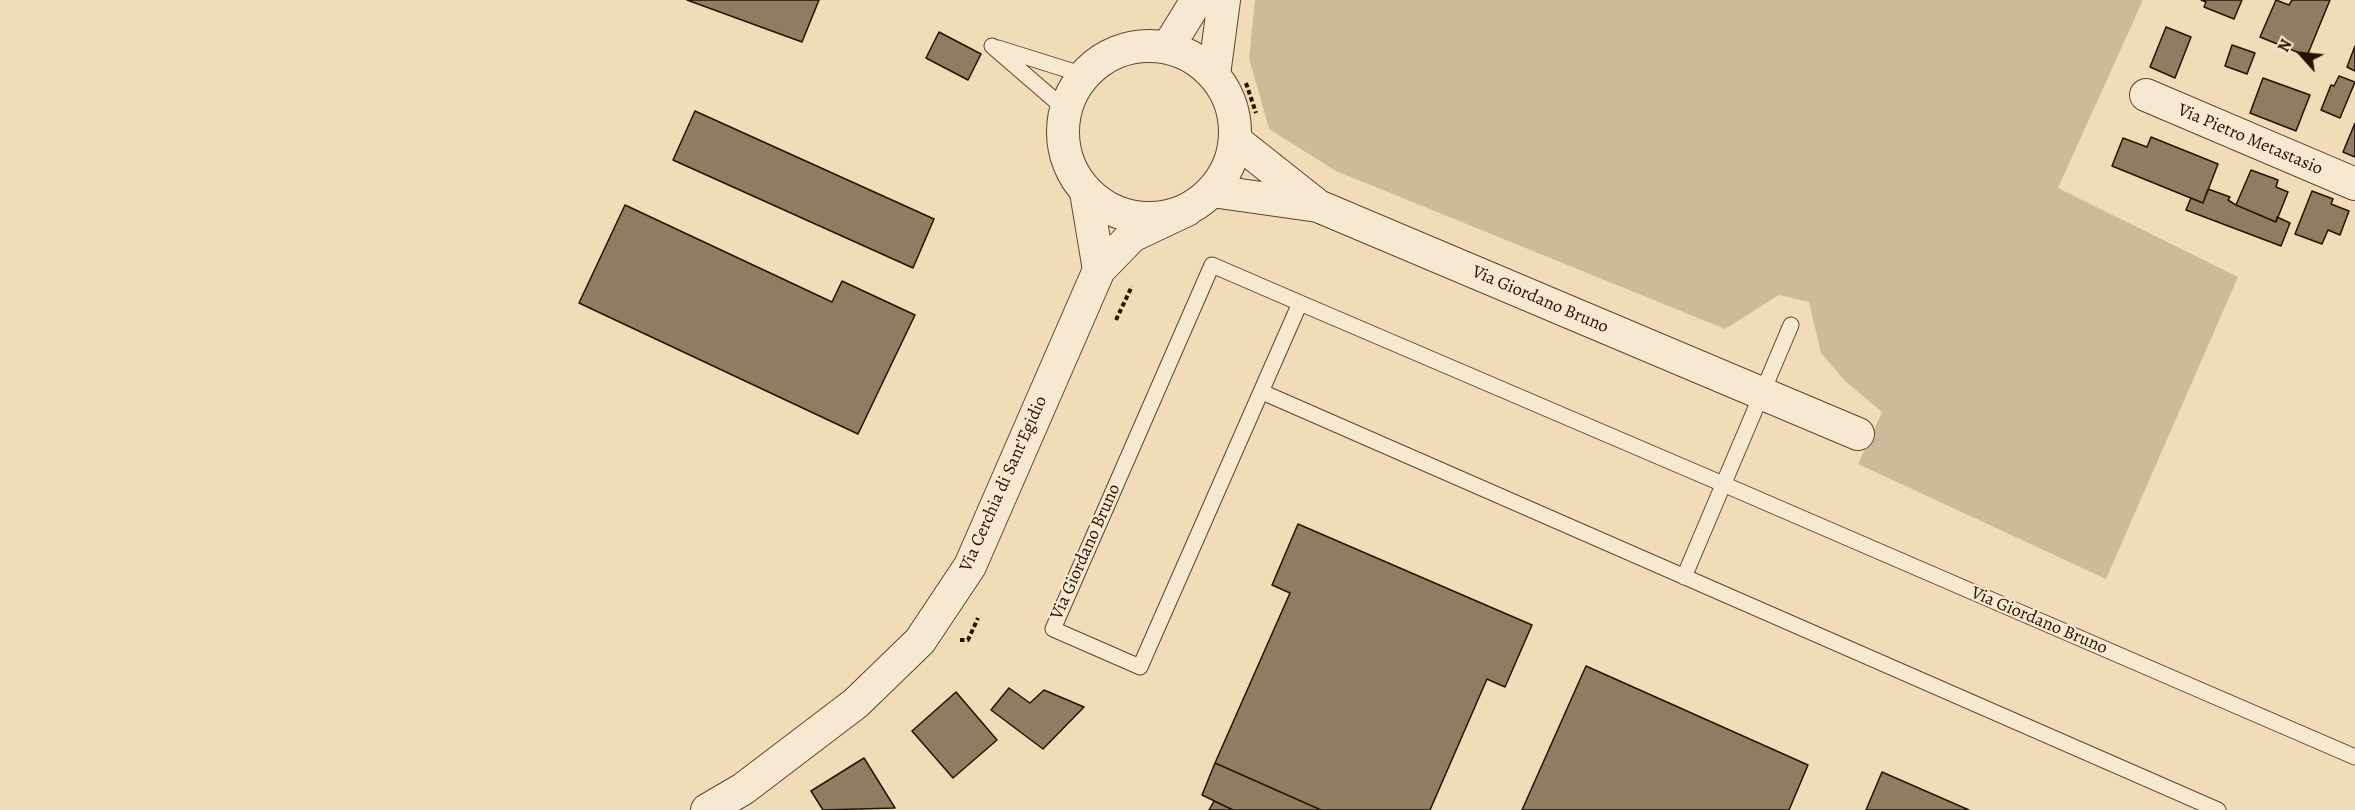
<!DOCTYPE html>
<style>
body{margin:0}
#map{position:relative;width:2355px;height:810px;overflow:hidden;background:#f2dcb8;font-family:Alegreya,serif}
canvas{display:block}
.north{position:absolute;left:2271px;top:24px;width:60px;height:60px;-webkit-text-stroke:4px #f7e8d1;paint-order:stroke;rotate:297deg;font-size:16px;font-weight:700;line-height:24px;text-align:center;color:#271102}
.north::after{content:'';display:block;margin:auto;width:21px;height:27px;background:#271102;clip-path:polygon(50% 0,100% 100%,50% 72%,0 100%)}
</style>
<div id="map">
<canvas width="2355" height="810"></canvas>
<div class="north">N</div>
</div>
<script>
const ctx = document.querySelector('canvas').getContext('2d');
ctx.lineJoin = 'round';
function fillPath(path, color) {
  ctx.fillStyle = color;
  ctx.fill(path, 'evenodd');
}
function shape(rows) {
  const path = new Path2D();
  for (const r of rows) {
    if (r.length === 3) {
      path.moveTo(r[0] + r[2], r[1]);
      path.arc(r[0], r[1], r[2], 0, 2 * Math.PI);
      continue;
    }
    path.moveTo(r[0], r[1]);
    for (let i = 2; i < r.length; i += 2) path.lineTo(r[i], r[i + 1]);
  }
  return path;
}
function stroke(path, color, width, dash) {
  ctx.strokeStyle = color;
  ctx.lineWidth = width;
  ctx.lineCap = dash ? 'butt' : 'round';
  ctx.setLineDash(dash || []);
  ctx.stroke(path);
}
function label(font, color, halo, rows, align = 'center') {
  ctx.font = font + ' Alegreya,serif';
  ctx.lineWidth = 4.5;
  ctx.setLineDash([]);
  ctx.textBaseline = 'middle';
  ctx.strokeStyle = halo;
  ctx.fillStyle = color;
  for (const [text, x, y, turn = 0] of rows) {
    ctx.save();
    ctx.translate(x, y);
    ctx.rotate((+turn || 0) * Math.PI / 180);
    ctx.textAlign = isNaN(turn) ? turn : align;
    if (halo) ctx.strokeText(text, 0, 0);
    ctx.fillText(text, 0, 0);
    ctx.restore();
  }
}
fillPath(shape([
 [1255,0,2143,0,2058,188,2238,277,2106,579,1858,464,1882,412,1845,381,1821,353,1809,302,1779,295,1725,329,1336,171,1269,129,1249,58]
]), '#cfb999');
const building = shape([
 [687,0,819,0,802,42,687,0],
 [2201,0,2242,0,2234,19,2204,7,2206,2,2201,0],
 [2276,0,2289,5,2292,0,2330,0,2307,56,2260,37,2276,0],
 [2166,27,2191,37,2175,78,2150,67,2166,27],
 [939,32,981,54,968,80,926,58,939,32],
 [2232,45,2255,53,2247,74,2225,66,2232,45],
 [2355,46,2355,71,2347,67,2355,46],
 [2339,76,2355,82,2340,118,2321,110,2331,85,2334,86,2339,76],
 [2263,78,2310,95,2296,131,2250,113,2263,78],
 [695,111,934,219,913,268,673,160,695,111],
 [2355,123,2355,157,2343,152,2355,123],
 [2151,137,2218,164,2203,203,2112,166,2123,138,2147,147,2151,137],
 [2251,170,2278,180,2276,187,2288,192,2276,222,2236,205,2251,170],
 [2208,189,2230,197,2228,200,2236,205,2276,222,2277,217,2290,223,2281,246,2186,210,2191,198,2203,203,2208,189],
 [2312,191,2333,199,2331,204,2349,211,2340,235,2328,230,2322,244,2295,234,2312,191],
 [625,205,832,302,842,281,915,315,858,434,579,303,625,205],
 [1298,524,1532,625,1505,687,1487,679,1430,810,1321,810,1215,763,1290,593,1272,585,1298,524],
 [1586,666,1808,765,1789,810,1522,810,1586,666],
 [1009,688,1030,703,1044,690,1084,707,1043,749,991,710,1009,688],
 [956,692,997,740,953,778,912,731,956,692],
 [864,758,895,808,823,810,811,791,864,758],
 [1215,763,1321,810,1233,810,1202,795,1215,763],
 [1882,772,1969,810,1866,810,1882,772],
 [1214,801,1233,810,1209,810,1214,801]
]);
fillPath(building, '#917b61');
stroke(building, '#271102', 1.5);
const service = shape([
 [992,46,1065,109],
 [998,48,1084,75],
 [1300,303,1140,667,1053,629,1212,265,1300,303,1723,484,2355,757],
 [1262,392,2218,810],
 [1684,577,1791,325]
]);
const minor = shape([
 [1149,132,86],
 [1168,47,1197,0],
 [1214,75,1224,0],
 [2146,95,2355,184],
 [1235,140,1317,205],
 [1212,191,1318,206,1858,434],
 [1086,192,1099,270],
 [707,810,743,789,856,703,920,641,970,566,1099,270,1132,236,1187,210]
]);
stroke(service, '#5a4430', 17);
stroke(minor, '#5a4430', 34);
stroke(shape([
 [1246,83,1256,113],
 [1116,320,1132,286],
 [960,640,968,640,978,618]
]), '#271102', 4, [4.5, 3]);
stroke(service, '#f7e8d1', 15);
stroke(minor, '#f7e8d1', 32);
label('18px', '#271102', '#f7e8d1', [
 ["Via Pietro Metastasio",2250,140,23],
 ["Via Giordano Bruno",1540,300,23],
 ["Via Cerchia di Sant'Egidio",1004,484,-66],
 ["Via Giordano Bruno",1086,552,-66],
 ["Via Giordano Bruno",2039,621,23]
]);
</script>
